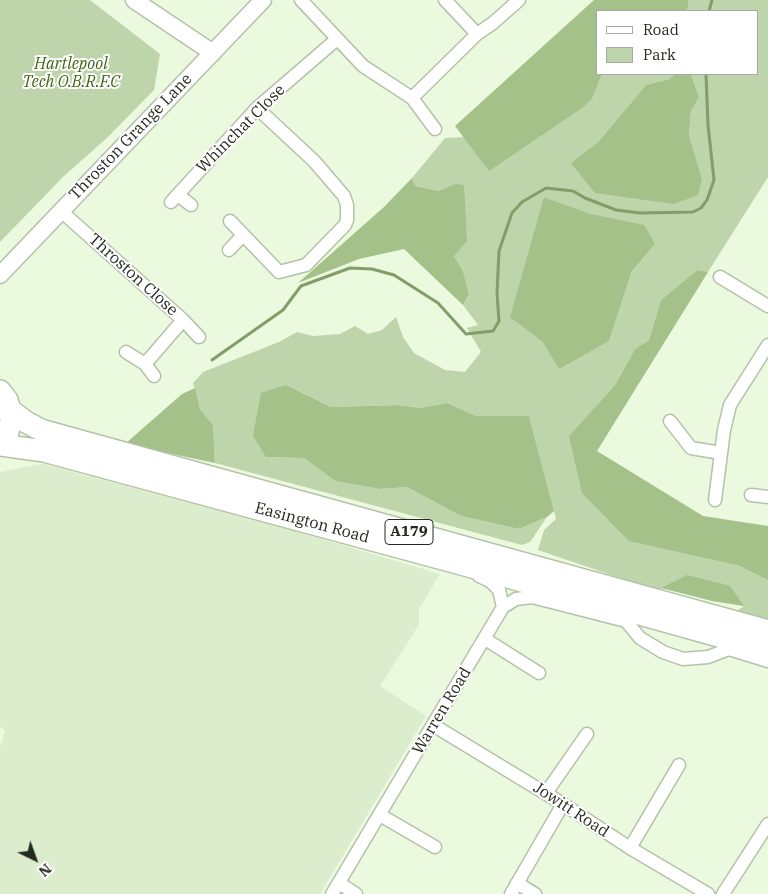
<!DOCTYPE html>
<style>
body{margin:0}
#map{position:relative;width:768px;height:894px;overflow:hidden;background:#ebf9df;font-family:"IBM Plex Serif",serif}
canvas{display:block}
.legend{position:absolute;left:596px;top:10px;width:162px;height:65px;box-sizing:border-box;background:#fff;border:1px solid #a8aaa6;margin:0;padding:6px 9px;list-style:none;font-size:15px;color:#252a20}
.legend li{display:flex;align-items:center;gap:10px;height:25px}
.legend b{width:25px;border:1px solid #a8aaa6}
.north{position:absolute;left:10px;top:834px;width:50px;height:50px;-webkit-text-stroke:4px #fff;paint-order:stroke;rotate:138deg;font-size:14px;font-weight:700;line-height:20px;text-align:center;color:#252a20}
.north::after{content:'';display:block;margin:auto;width:18px;height:22px;background:#252a20;clip-path:polygon(50% 0,100% 100%,50% 72%,0 100%)}
</style>
<div id="map">
<canvas width="768" height="894"></canvas>
<ul class="legend">
<li><b style="height:6px;background:#fff"></b>Road</li>
<li><b style="height:14px;background:#bed4ab"></b>Park</li>
</ul>
<div class="north">N</div>
</div>
<script>
const ctx = document.querySelector('canvas').getContext('2d');
ctx.lineJoin = 'round';
function fillPath(path, color) {
  ctx.fillStyle = color;
  ctx.fill(path, 'evenodd');
}
function shape(rows) {
  const path = new Path2D();
  for (const r of rows) {
    path.moveTo(r[0], r[1]);
    for (let i = 2; i < r.length; i += 2) path.lineTo(r[i], r[i + 1]);
  }
  return path;
}
function stroke(path, color, width, dash) {
  ctx.strokeStyle = color;
  ctx.lineWidth = width;
  ctx.lineCap = dash ? 'butt' : 'round';
  ctx.setLineDash(dash || []);
  ctx.stroke(path);
}
function label(font, color, halo, rows, align = 'center') {
  ctx.font = font + ' "IBM Plex Serif",serif';
  ctx.lineWidth = 4;
  ctx.setLineDash([]);
  ctx.textBaseline = 'middle';
  ctx.strokeStyle = halo;
  ctx.fillStyle = color;
  for (const [text, x, y, turn = 0] of rows) {
    ctx.save();
    ctx.translate(x, y);
    ctx.rotate((+turn || 0) * Math.PI / 180);
    ctx.textAlign = isNaN(turn) ? turn : align;
    if (halo) ctx.strokeText(text, 0, 0);
    ctx.fillText(text, 0, 0);
    ctx.restore();
  }
}
fillPath(shape([
 [43,464,285,528,440,574,419,609,419,625,380,686,426,716,320,894,0,894,0,748,5,731,0,727,0,472]
]), '#dcedcd');
fillPath(shape([
 [0,0,90,0,160,54,154,90,108,137,64,176,0,242],
 [689,0,768,0,768,177,708,272,697,270,661,300,649,340,635,349,615,385,569,436,737,565,768,580,768,622,735,612,744,606,661,588,661,592,538,550,544,530,556,519,529,416,476,416,447,403,420,408,399,405,331,407,286,385,266,457,304,458,335,481,380,489,407,487,461,516,519,529,547,517,530,542,522,545,215,463,213,425,200,409,193,383,203,372,279,342,297,332,313,336,340,334,355,326,368,334,382,330,396,317,403,337,414,353,445,370,465,372,481,352,467,328,478,325,463,305,469,294,463,271,454,256,455,184,438,191,415,186,412,178,445,138,465,137,489,170,592,99,602,74,675,74,671,79,646,85,599,141,571,163,702,179,689,135,691,111,699,97,691,74,757,74,757,11,687,11],
 [544,197,591,214,655,244,632,271,609,341,559,368,542,341]
]), '#bed4ab');
fillPath(shape([
 [594,0,689,0,687,11,597,11,597,74,602,74,592,99,582,108,489,171,455,126],
 [675,74,691,74,699,97,691,111,689,135,702,179,698,195,674,204,595,193,571,163,599,141,646,85,670,79],
 [412,178,415,186,438,191,455,184,464,185,467,241,454,256,463,271,469,294,463,305,404,249,359,259,298,283,384,207],
 [544,197,591,214,644,225,655,244,632,271,609,341,559,369,542,341,510,317],
 [697,270,708,272,597,451,703,516,768,526,768,580,737,565,629,541,582,493,569,436,615,385,635,349,649,340,661,300],
 [286,385,331,407,399,405,420,408,447,403,476,416,529,416,554,511,547,517,519,529,461,516,407,487,380,489,335,481,304,458,266,457,253,436,261,393],
 [195,388,200,409,213,425,215,463,125,444,182,394],
 [687,575,730,586,744,606,712,601,661,588]
]), '#a3c188');
stroke(shape([
 [709,11,712,0],
 [212,360,283,310,301,286,350,268,372,269,394,275,438,303,466,334,493,331,499,321,497,293,499,251,512,213,522,202,546,188,573,191,585,198,616,210,640,213,693,212,701,208,707,200,714,180,708,125,706,74]
]), '#829e68', 3);
const minor = shape([
 [301,0,363,66,412,98,435,129],
 [445,0,477,34],
 [412,98,477,34,493,23,519,0],
 [178,195,191,205],
 [171,202,257,108,337,39],
 [61,211,183,320,145,364],
 [230,221,279,272,306,265,345,225,347,220,347,205,344,196,314,161,257,108],
 [229,250,243,235],
 [720,277,768,306],
 [183,320,199,337],
 [126,352,145,364,154,376],
 [670,421,691,448,721,453],
 [751,495,768,497],
 [715,500,724,430,730,405,768,345],
 [479,576,490,581,499,590,503,607],
 [485,639,539,673],
 [433,725,563,804,630,848,708,894],
 [546,793,587,734],
 [380,815,435,847],
 [630,848,679,765],
 [339,883,356,894],
 [517,883,535,894],
 [332,894,503,607,516,599,532,597,626,621,640,638,663,652,683,659,708,657,729,649,768,661],
 [511,894,563,804],
 [723,894,768,824]
]);
const tertiary = shape([
 [134,0,213,53],
 [0,275,263,0]
]);
const trunk = shape([
 [0,391,7,400,10,410,11,422,7,435,0,443],
 [10,410,26,422,41,430,768,631],
 [0,445,44,451,454,562,768,650]
]);
stroke(minor, '#b4c2a9', 15);
stroke(tertiary, '#b4c2a9', 19);
stroke(trunk, '#b4c2a9', 24);
stroke(minor, '#fff', 12);
stroke(tertiary, '#fff', 16);
stroke(trunk, '#fff', 21);
for (const [x, y, w] of [
 [409,532,48]
]) {
  const box = new Path2D();
  box.roundRect(x - w / 2, y - 12.5, w, 25, 4);
  ctx.fillStyle = '#fff';
  ctx.fill(box);
  stroke(box, '#252a20', 1);
}
label('bold 15px', '#252a20', null, [
 ["A179",409,532]
]);
label('italic 16px', '#406312', '#fff', [
 ["Hartlepool",71,64],
 ["Tech O.B.R.F.C",71,82]
]);
label('16px', '#252a20', '#fff', [
 ["Whinchat Close",241,129,-45],
 ["Throston Grange Lane",131,137,-46],
 ["Throston Close",133,275,42],
 ["Easington Road",312,523,15],
 ["Warren Road",442,711,-59],
 ["Jowitt Road",571,810,33]
]);
</script>
